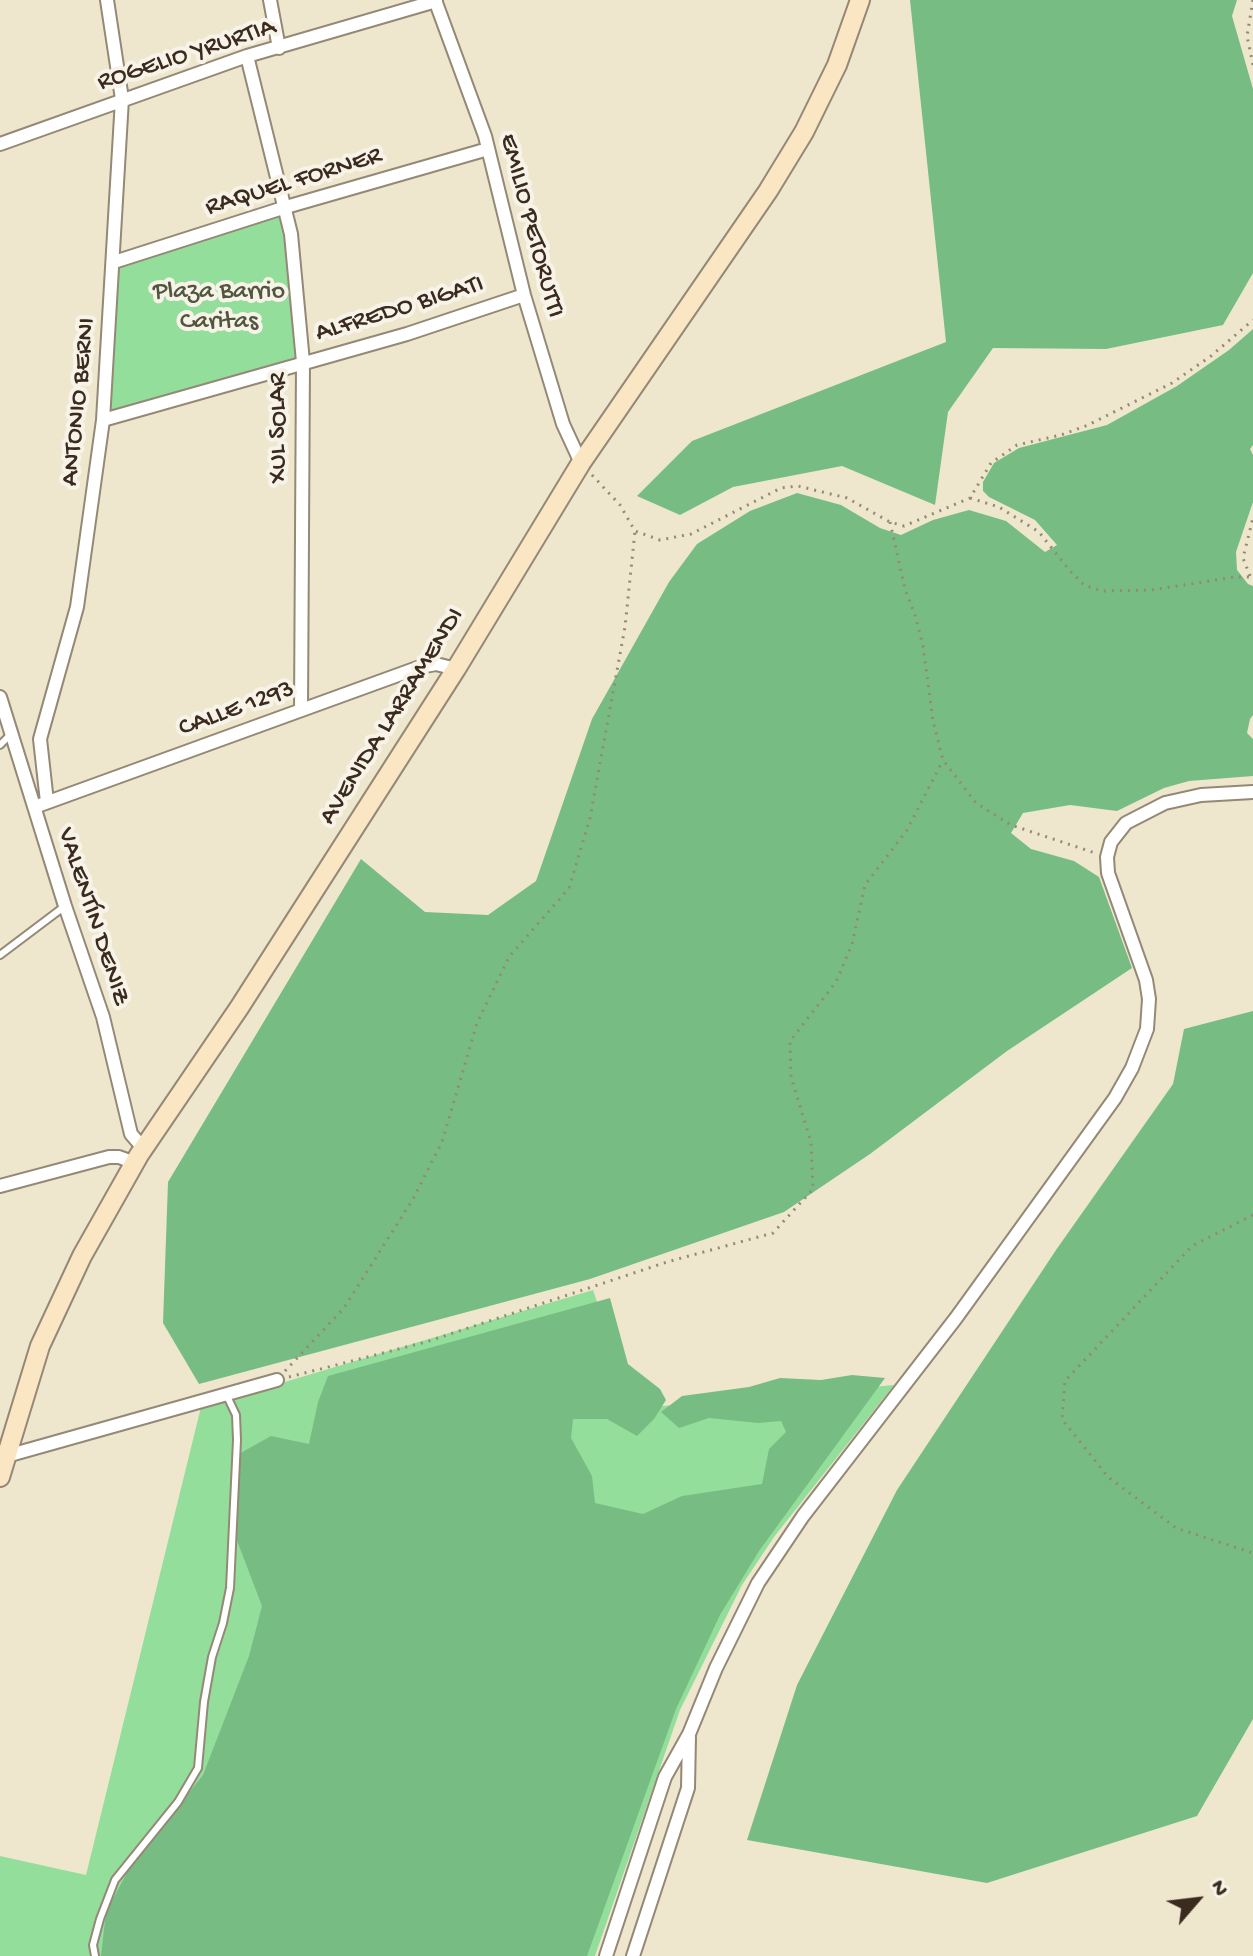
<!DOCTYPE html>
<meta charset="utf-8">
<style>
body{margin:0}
#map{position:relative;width:1253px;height:1956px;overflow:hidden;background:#eee7cd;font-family:"Gochi Hand",sans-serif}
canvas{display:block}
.north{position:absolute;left:1157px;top:1860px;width:80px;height:80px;-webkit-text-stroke:6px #f7f3e8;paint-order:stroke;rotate:62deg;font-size:22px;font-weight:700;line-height:32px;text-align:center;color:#3b2a1e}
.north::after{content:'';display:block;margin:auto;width:28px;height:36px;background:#3b2a1e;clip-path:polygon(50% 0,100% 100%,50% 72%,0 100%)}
</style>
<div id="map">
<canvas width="1253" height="1956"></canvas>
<div class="north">N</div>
</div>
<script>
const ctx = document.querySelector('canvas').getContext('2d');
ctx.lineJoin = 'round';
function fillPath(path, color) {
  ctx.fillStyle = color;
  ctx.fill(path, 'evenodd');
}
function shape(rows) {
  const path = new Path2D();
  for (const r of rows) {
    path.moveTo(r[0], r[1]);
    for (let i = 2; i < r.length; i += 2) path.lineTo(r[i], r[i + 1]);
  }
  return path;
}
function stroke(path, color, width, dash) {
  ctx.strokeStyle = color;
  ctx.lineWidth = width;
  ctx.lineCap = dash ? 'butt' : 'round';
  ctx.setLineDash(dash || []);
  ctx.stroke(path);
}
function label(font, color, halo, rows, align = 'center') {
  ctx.font = font + ' "Gochi Hand",sans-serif';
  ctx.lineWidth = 8;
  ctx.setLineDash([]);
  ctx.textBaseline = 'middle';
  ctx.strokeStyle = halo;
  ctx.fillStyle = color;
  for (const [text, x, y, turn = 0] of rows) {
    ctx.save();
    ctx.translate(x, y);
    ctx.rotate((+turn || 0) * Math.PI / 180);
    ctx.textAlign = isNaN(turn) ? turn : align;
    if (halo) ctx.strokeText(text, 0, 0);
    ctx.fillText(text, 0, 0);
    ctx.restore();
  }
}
fillPath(shape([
 [286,207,303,362,104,420,114,262],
 [593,1290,619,1367,662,1406,894,1385,774,1537,742,1585,680,1710,595,1956,0,1956,0,1856,86,1875,201,1407]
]), '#94de9b');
fillPath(shape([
 [910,0,1237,0,1232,16,1253,89,1253,273,1223,325,1106,349,993,348,948,412,935,505,842,466,733,487,680,515,637,496,692,441,946,342],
 [1253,329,1253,445,1250,449,1253,455,1253,502,1236,552,1237,570,1248,584,1253,586,1253,715,1250,719,1247,733,1253,739,1253,776,1189,781,1164,788,1117,811,1070,805,1023,813,1011,833,1031,849,1074,861,1099,877,1132,968,1007,1051,870,1154,784,1212,590,1279,199,1384,163,1323,168,1182,361,859,425,912,488,915,536,881,592,719,669,582,697,544,750,511,797,493,841,505,880,528,901,535,933,520,969,510,1006,521,1045,552,1057,545,1035,520,989,497,983,491,983,482,994,463,1019,448,1107,425,1177,386,1229,350],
 [1253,1011,1253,1719,1197,1816,987,1883,747,1840,797,1685,897,1490,1056,1250,1173,1084,1184,1029],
 [610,1298,628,1364,660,1389,666,1400,654,1419,637,1436,607,1419,573,1419,571,1438,592,1476,595,1503,643,1514,682,1496,762,1484,769,1449,786,1432,781,1421,758,1423,709,1418,679,1428,661,1412,682,1396,749,1387,780,1378,821,1380,852,1375,885,1378,759,1551,720,1615,676,1709,587,1956,101,1956,106,1912,130,1867,203,1775,249,1656,262,1606,236,1538,237,1455,271,1436,309,1444,318,1402,328,1376]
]), '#77bd83');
const service = shape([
 [0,745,11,734],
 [0,955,65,906],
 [95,1956,93,1945,100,1919,115,1880,178,1802,198,1768,204,1702,212,1657,223,1623,230,1588,237,1440,236,1415,226,1394]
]);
const minor = shape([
 [270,0,279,48],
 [435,0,485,136,524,295,563,424,581,463],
 [247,56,291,234,303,362,301,710],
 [0,144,247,56,436,1],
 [114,262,286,207,488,149],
 [103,420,407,334,524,295],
 [0,697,65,906,103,1017,131,1134,144,1149],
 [47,802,40,739,77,607,103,420,122,99,107,0],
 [40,805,420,667,436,664,456,669],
 [0,1186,109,1157,119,1157,135,1163],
 [3,1457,277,1380],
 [606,1956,665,1777,689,1734,716,1668,758,1583,803,1516,956,1318,1115,1098,1132,1068,1147,1029,1149,999,1146,980,1108,873,1107,857,1111,842,1126,823,1165,803,1201,795,1253,792],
 [633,1956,688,1788,689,1737]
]);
const secondary = shape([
 [0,1477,40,1346,82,1256,139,1155,239,1008,456,669,581,463,768,191,804,132,837,65,860,0]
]);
stroke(service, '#948876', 10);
stroke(minor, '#948876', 16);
stroke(secondary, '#948876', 22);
stroke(shape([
 [1253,0,1247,36,1253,65],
 [592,475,620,505,635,531,660,540,691,534,781,488,798,486,847,498,890,522,904,526,970,498,991,463,1017,445,1061,435,1088,425,1172,383,1211,356,1253,320],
 [970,498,999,507,1039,532,1070,571,1084,585,1102,591,1151,590,1235,577,1253,577],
 [890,522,905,589,915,615,923,646,933,721,943,760,976,803,1011,825,1095,853],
 [1250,576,1243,558,1253,518],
 [1253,1215,1192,1246,1065,1381,1062,1419,1108,1477,1176,1528,1253,1553],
 [285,1371,344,1308,413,1199,442,1142,477,1023,509,957,569,888,590,818,625,627,635,531],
 [289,1377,426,1342,667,1262,773,1233,813,1189,811,1142,791,1077,790,1041,836,982,852,944,865,885,907,830,943,760]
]), '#948876', 3, [2, 6]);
stroke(service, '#fff', 6);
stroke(minor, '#fff', 12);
stroke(secondary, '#fbe6c4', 18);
label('26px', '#3b2a1e', '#f7f3e8', [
 ["ROGELIO YRURTIA",187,56,-18],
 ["RAQUEL FORNER",294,183,-17],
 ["EMILIO PETORUTTI",530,226,75],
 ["ALFREDO BIGATI",400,310,-17],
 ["ANTONIO BERNI",80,402,-84],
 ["XUL SOLAR",280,428,-90],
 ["CALLE 1293",237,710,-20],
 ["AVENIDA LARRAMENDI",393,717,-58],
 ["VALENTÍN DENIZ",92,917,72]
]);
label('26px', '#51573d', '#f7f3e8', [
 ["Plaza Barrio",219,293],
 ["Caritas",219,323]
]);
</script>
